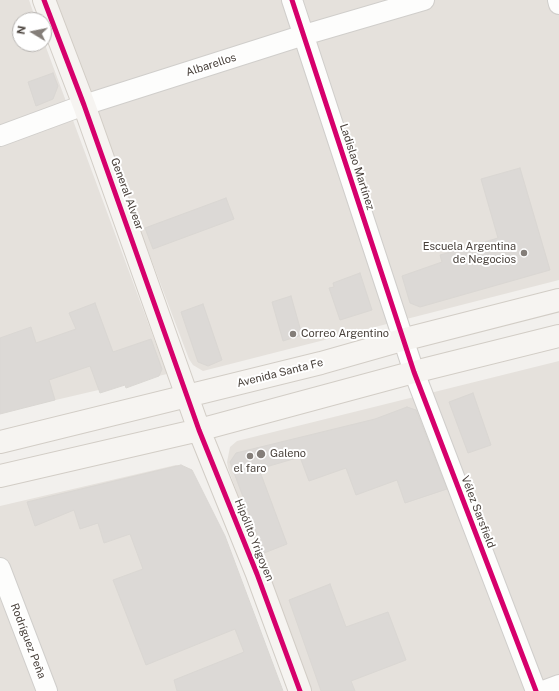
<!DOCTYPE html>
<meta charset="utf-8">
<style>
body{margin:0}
#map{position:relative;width:559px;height:691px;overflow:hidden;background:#f2f0ed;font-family:"Public Sans",sans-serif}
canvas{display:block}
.north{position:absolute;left:12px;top:12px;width:40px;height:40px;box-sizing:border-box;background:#fff;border:1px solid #b6b3b0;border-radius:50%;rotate:280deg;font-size:11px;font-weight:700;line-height:16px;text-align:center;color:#48403a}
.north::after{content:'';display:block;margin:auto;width:14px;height:18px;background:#847e79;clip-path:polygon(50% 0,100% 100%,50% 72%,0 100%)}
</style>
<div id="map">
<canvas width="559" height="691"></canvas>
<div class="north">N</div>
</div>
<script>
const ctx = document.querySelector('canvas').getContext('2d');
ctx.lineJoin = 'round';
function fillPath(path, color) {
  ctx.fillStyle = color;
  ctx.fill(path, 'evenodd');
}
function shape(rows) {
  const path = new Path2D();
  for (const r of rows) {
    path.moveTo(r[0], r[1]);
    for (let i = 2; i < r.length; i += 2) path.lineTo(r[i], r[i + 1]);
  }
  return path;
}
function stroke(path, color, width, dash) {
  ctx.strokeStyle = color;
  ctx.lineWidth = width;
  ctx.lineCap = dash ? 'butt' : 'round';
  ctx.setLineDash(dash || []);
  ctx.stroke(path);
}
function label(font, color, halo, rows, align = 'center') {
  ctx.font = font + ' "Public Sans",sans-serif';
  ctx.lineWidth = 4;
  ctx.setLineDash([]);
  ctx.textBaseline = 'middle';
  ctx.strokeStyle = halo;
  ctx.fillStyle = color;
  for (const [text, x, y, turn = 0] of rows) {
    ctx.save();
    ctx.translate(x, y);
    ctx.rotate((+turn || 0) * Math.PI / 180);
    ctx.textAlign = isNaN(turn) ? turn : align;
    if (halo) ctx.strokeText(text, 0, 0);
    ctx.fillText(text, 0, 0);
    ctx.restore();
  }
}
fillPath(shape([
 [0,0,29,0,36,20,20,20,20,44,44,44,44,42,167,374,0,413],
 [53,0,559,0,559,280,203,371,193,365,189,359],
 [559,361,559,691,309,691,228,468,227,462,230,447,237,441],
 [176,465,192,470,278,691,0,691,0,506]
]), '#e5e1dc');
const building = shape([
 [53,73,58,86,53,99,36,106,28,82,53,73],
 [520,168,550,270,420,307,410,303,402,276,442,262,440,255,498,238,481,179,520,168],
 [226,198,234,219,153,249,145,228,226,198],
 [360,273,372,310,340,320,329,288,334,287,333,283,360,273],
 [291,296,302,335,283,341,272,302,291,296],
 [95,303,113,352,151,339,162,369,159,376,126,388,125,385,100,393,90,366,49,380,55,400,0,414,0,338,31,327,36,343,76,329,69,313,95,303],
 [203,304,222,360,208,366,198,362,181,312,203,304],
 [473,393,491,445,468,453,449,402,473,393],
 [407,407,416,410,447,489,405,503,397,480,356,495,346,468,309,481,300,457,259,469,287,544,264,553,230,462,236,453,375,419,407,407],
 [181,465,192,470,225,536,283,691,177,691,174,680,244,652,235,629,146,665,113,580,143,569,130,534,104,543,98,523,80,529,74,510,35,526,27,502,181,465],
 [330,584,346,627,388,612,406,660,351,681,355,691,321,691,289,600,330,584]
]);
fillPath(building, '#dcd9d6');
stroke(building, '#dad7d3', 1);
const street = shape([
 [292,0,414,372,536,691],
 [558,0,559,4],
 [0,136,84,105,304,35,424,0],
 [0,568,47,691],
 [543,691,559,685]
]);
const secondary = shape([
 [44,0,84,105,199,430,257,574,300,691],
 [0,442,321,363,402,340,559,300],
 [0,476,199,430,414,372,559,336]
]);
stroke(street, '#d0cecb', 22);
stroke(secondary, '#d2cdc6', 24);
stroke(street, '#fdfdfc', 20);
stroke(secondary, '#f6f4f1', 22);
stroke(shape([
 [44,0,84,105,199,430,257,574,300,691],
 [292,0,414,372,536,691]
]), '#d6006c', 5);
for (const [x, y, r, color] of [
 [524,253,4,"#847e79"],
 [293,334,4,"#847e79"],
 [261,454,5,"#847e79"],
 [250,456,4,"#847e79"]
]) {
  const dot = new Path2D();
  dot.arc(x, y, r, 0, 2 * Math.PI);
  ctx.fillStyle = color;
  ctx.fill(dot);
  stroke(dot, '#fff', 1.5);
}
label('11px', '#48403a', '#fff', [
 ["Albarellos",211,65,-18],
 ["Ladislao Martínez",357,167,72],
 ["General Alvear",127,194,70],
 ["Avenida Santa Fe",280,373,-14],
 ["Vélez Sarsfield",478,512,69],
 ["Hipólito Yrigoyen",254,540,68],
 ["Rodríguez Peña",28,641,69]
]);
label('11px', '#48403a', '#fff', [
 ["Escuela Argentina",516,247,"right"],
 ["de Negocios",516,260,"right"],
 ["Correo Argentino",301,334],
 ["Galeno",270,454],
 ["el faro",250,469,"center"]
], 'left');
</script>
